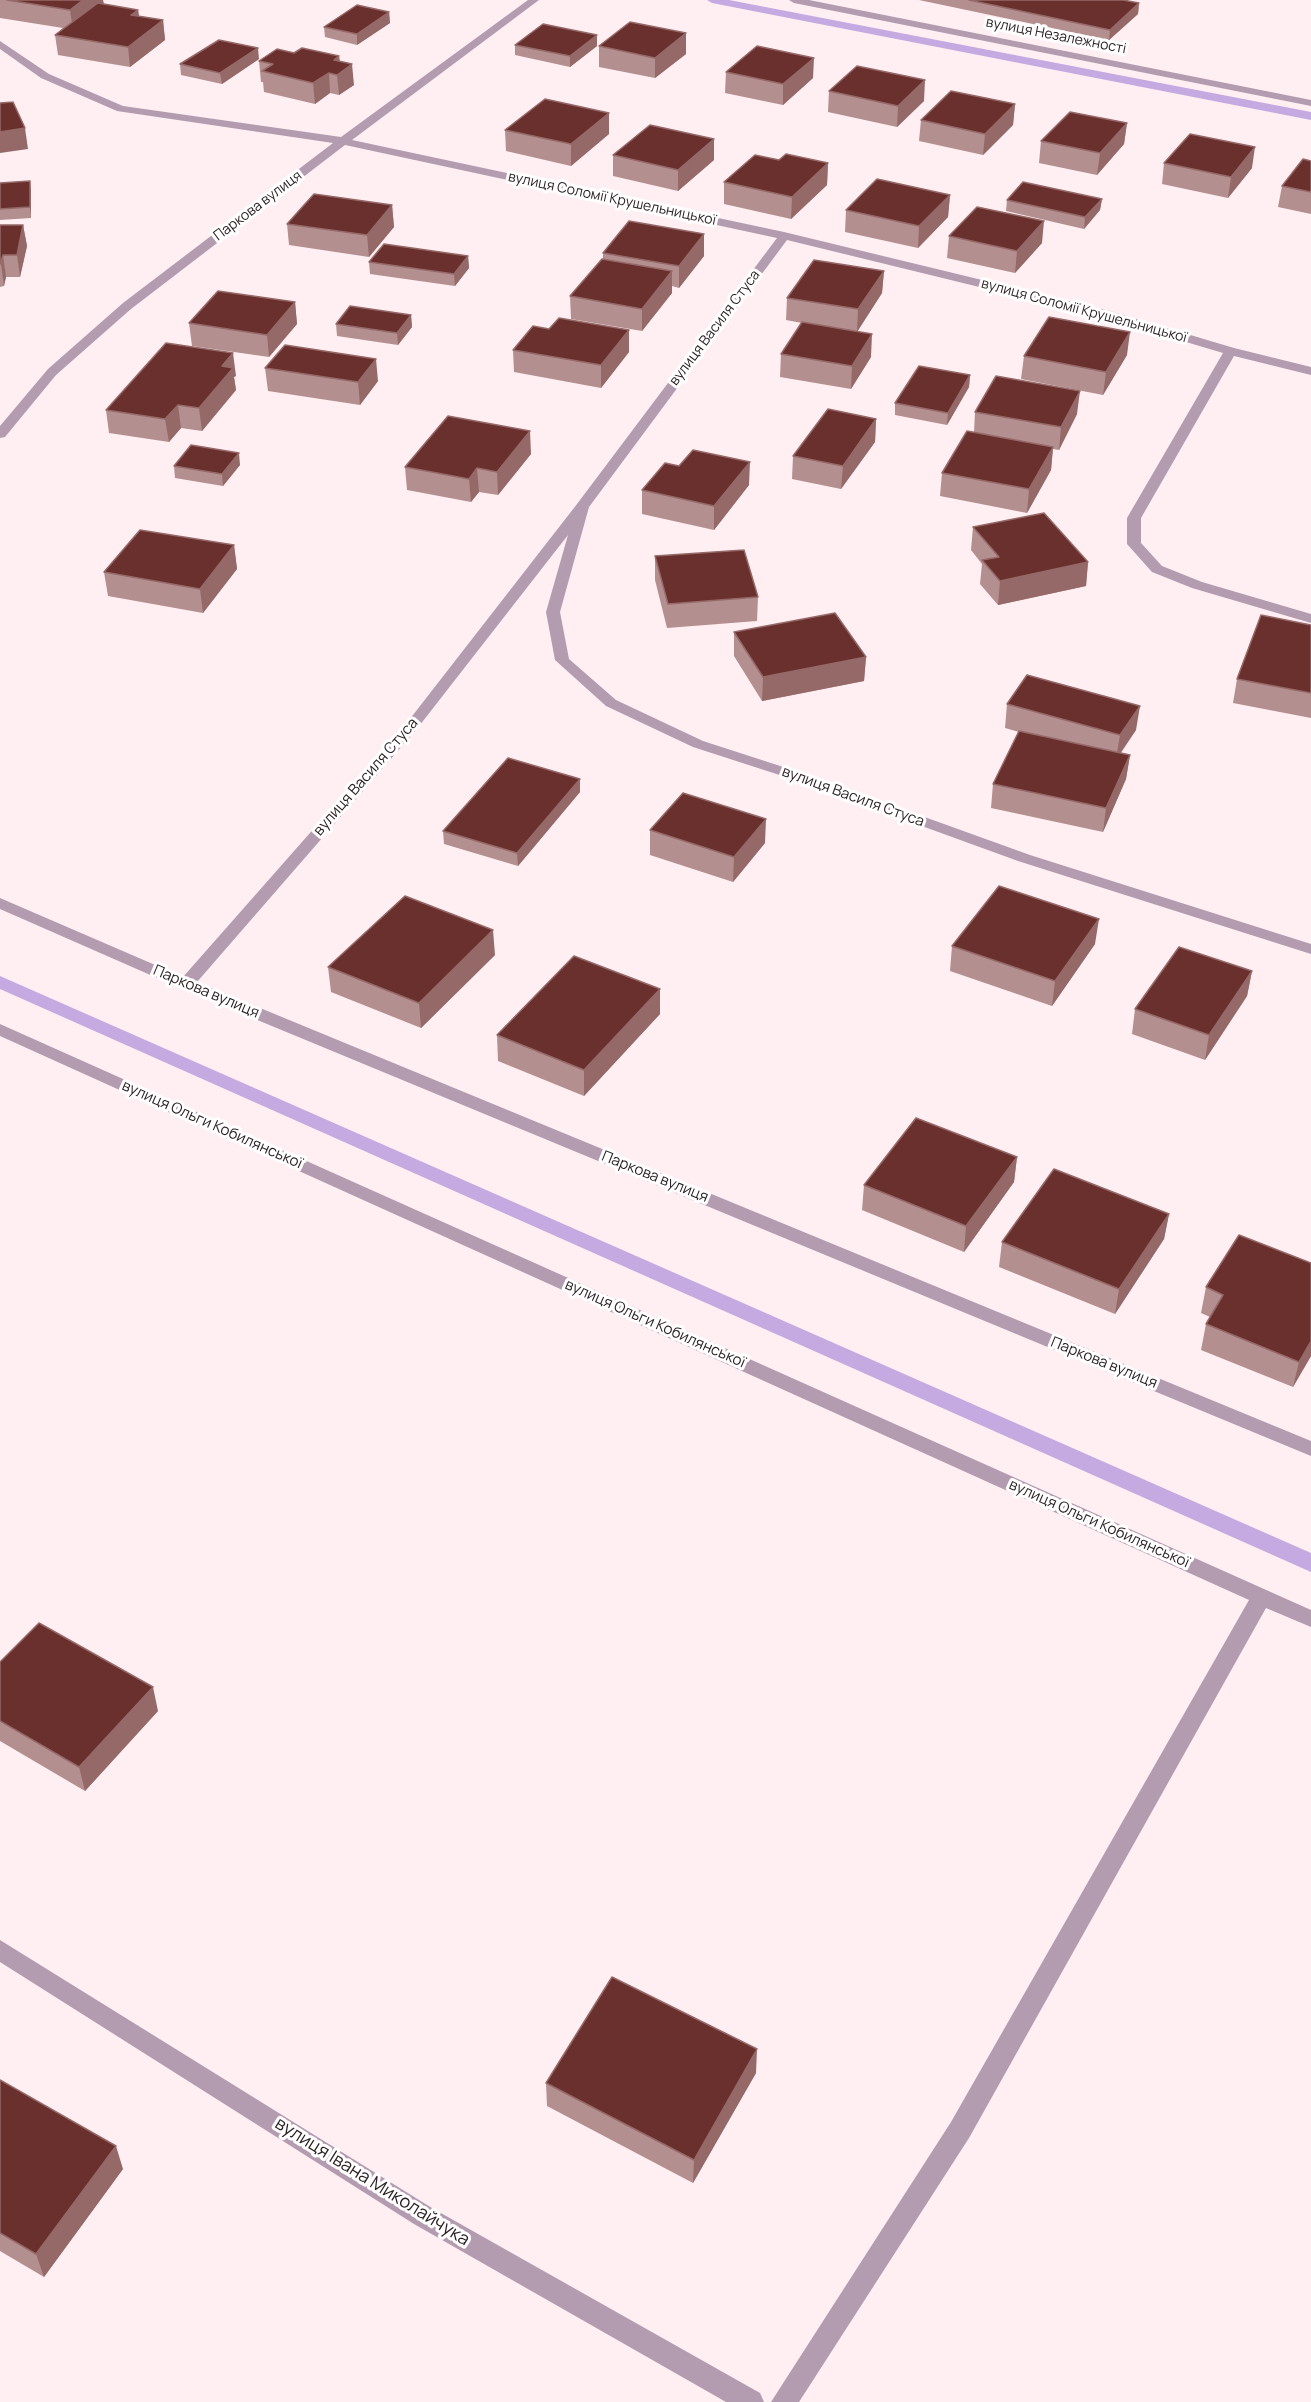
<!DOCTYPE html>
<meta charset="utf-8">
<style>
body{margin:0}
canvas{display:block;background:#ffeef2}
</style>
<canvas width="1311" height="2402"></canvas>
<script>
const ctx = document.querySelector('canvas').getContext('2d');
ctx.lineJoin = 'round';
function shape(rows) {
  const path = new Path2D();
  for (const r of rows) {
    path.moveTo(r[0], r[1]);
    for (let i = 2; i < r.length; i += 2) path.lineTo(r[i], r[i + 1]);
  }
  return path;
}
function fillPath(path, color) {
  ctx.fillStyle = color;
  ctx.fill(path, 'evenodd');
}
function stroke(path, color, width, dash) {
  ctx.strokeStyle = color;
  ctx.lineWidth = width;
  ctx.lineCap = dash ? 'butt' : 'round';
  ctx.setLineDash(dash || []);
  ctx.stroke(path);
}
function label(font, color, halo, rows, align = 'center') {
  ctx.font = font + ' Manrope,sans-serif';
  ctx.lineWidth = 6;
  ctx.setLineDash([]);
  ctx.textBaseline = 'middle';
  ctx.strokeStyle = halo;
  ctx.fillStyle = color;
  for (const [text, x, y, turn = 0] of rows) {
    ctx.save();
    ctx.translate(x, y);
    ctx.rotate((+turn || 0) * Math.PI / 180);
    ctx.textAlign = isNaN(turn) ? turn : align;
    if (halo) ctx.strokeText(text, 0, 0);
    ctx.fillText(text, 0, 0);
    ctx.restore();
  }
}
fillPath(shape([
 [707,0,729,0,1311,112,1311,120,712,3,707,0],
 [0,976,1311,1553,1311,1572,0,989,0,976]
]), '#c5aae1');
fillPath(shape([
 [528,0,539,0,352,140,784,232,1110,311,1234,348,1311,367,1311,375,1234,356,1141,518,1141,543,1162,566,1202,582,1311,614,1311,623,1192,588,1152,572,1127,544,1127,518,1223,353,1102,317,787,240,589,507,560,612,569,659,616,700,703,741,808,775,1030,855,1311,944,1311,954,1018,861,798,781,693,747,606,706,555,660,546,612,568,535,416,730,197,982,1311,1441,1311,1456,180,988,0,909,0,898,183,977,406,724,577,504,777,238,345,145,131,309,56,375,5,437,0,438,0,426,48,369,123,303,333,143,117,111,41,78,0,49,0,41,49,74,123,106,341,137,528,0],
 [789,0,809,0,1311,100,1311,106,794,3,789,0],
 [0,1024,1311,1610,1311,1627,1266,1608,969,2138,799,2402,771,2402,951,2122,1249,1600,0,1036,0,1024],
 [0,1940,432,2208,760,2393,764,2402,726,2402,414,2224,0,1962,0,1940]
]), '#b39caf');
fillPath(shape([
 [0,0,103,0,104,4,138,10,139,16,163,20,165,40,130,67,58,55,55,35,63,28,0,18],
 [919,0,1123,0,1139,3,1138,14,1109,40],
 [389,12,390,23,357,45,325,37,324,27],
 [686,33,686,54,655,78,599,67,599,46],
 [515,45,597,46,570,67,515,55],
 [294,53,339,56,340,62,354,85,339,95,330,93,315,104,264,92,263,82,261,82,259,61],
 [259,59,222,84,181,75,180,64],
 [726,72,813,78,783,105,725,93],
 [829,91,924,101,897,127,828,112],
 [1015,104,1013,125,983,155,919,141,921,120],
 [609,113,609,134,571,166,506,151,505,130],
 [1127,123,1124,144,1097,175,1039,163,1041,141],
 [714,139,714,160,678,191,613,176,613,155],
 [779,160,828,163,827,185,791,219,724,204,724,182],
 [1311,161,1311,214,1278,207,1282,186],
 [1164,163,1252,168,1228,198,1162,184],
 [0,183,31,192,31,218,0,220],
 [950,195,948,217,918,248,845,232,846,210],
 [1102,199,1100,210,1084,229,1006,211,1007,200],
 [392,205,394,227,369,257,289,245,287,224],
 [0,225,23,225,27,246,20,277,6,277,4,286,0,287],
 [704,234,704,256,679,288,672,286,672,293,642,331,571,319,570,296,603,259,603,253],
 [949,236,1042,243,1015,273,947,258],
 [468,256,469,268,455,286,370,274,369,262],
 [884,271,882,293,857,332,871,357,851,389,780,377,781,354,802,323,786,320,787,298],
 [295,302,297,324,269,357,192,346,189,323],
 [411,315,412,327,398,345,337,336,336,324],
 [513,350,629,352,601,388,514,372],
 [1127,355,1103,395,1021,379,1024,356],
 [265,368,378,381,360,405,268,391],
 [970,375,969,387,947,425,895,415,895,403],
 [236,376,234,377,236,390,202,431,181,428,169,442,109,433,106,410],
 [975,412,1077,414,1059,450,1053,449,1051,470,1027,513,940,496,942,473,974,432],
 [876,419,875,442,841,489,792,479,793,456],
 [531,454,498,495,479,492,471,502,407,490,405,467],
 [240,465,223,486,175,478,174,466],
 [749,485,714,530,642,514,642,490],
 [973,527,1088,562,1086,586,998,605,980,584,982,564,971,550],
 [234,545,237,569,203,613,108,596,104,572],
 [655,556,758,597,757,621,667,628,655,580],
 [1311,625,1311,718,1233,703,1237,679],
 [734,632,866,657,864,681,762,701,734,656],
 [1007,704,1136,730,1121,753,1130,755,1126,779,1103,832,991,808,993,784,1019,732,1005,728],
 [580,779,580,792,518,866,444,844,443,831],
 [650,830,765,843,733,882,650,855],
 [1095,944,1052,1006,950,971,952,946],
 [495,955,421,1028,331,992,328,967],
 [1252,971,1247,996,1205,1060,1132,1034,1135,1009],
 [660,989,660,1014,584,1096,498,1061,497,1035],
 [1017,1157,1014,1182,964,1252,862,1210,864,1185],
 [1169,1214,1164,1239,1115,1314,999,1267,1002,1242],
 [1311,1263,1311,1356,1293,1387,1201,1350,1206,1324,1210,1317,1201,1313,1206,1287],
 [0,1662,158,1711,85,1791,0,1741],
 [756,2073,693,2183,547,2106,546,2083],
 [0,2080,123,2169,44,2277,0,2251]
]), '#b48f90');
fillPath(shape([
 [83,0,103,0,104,7,73,30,70,10],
 [1139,3,1138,14,1109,40,1110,30],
 [138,10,141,30,131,15],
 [389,12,390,23,357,45,357,34],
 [163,20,165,40,130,67,128,47],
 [686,33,686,54,655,78,655,58],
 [597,35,597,46,570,67,570,56],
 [258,48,259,59,222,84,220,73],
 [339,56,341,72,352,64,354,85,339,95,337,75,334,60],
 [814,58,813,78,783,105,783,84],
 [329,73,330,93,315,104,313,83],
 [925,80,924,101,897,127,898,106],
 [1015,104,1013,125,983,155,985,134],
 [609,113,609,134,571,166,571,144],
 [1127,123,1124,144,1097,175,1100,153],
 [25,128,28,149,0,153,0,132],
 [714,139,714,160,678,191,678,170],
 [1255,147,1252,168,1228,198,1231,177],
 [828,163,827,185,791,219,792,197],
 [30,181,31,192,31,218,30,207],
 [950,195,948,217,918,248,919,226],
 [1102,199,1100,210,1084,229,1085,217],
 [392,205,394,227,369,257,367,235],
 [1044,221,1042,243,1015,273,1017,251],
 [23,225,27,246,20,277,17,255],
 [704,234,704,256,679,288,679,266],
 [3,255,6,277,4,286,1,264],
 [468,256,469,268,455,286,454,274],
 [672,271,672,293,642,331,642,309],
 [884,271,882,293,857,332,858,309],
 [295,302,297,324,269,357,267,335],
 [411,315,412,327,398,345,397,333],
 [629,330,629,352,601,388,601,365],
 [1130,332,1127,355,1103,395,1106,372],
 [872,334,871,357,851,389,852,366],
 [233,353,236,376,234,377,236,390,202,431,199,408,222,366],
 [376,359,378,381,360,405,358,382],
 [970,375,969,387,947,425,948,413],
 [1080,391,1077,414,1059,450,1061,427],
 [178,405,181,428,169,442,165,419],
 [876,419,875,442,841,489,843,466],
 [530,431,531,454,498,495,497,472],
 [1053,447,1051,470,1027,513,1029,489],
 [239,453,240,465,223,486,222,474],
 [750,462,749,485,714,530,714,506],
 [477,468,479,492,471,502,469,479],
 [234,545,237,569,203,613,200,589],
 [1088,562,1086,586,998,605,1000,581],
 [866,657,864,681,762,701,763,677],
 [1140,706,1136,730,1116,759,1120,735],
 [1130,755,1126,779,1103,832,1106,808],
 [580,779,580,792,518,866,517,853],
 [766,819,765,843,733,882,734,857],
 [1099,919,1095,944,1052,1006,1055,981],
 [493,930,495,955,421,1028,419,1003],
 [1252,971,1247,996,1205,1060,1209,1035],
 [660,989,660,1014,584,1096,584,1070],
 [1017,1157,1014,1182,964,1252,966,1226],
 [1169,1214,1164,1239,1115,1314,1119,1289],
 [1311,1341,1311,1356,1293,1387,1299,1362],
 [153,1687,158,1711,85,1791,79,1767],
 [757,2049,756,2073,693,2183,694,2160],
 [116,2146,123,2169,44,2277,36,2254]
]), '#966969');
const building = shape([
 [7,0,83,0,70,10,7,0],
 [969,0,1123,0,1139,3,1110,30,969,0],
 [98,3,138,10,131,15,163,20,128,47,55,35,98,3],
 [357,5,389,12,357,34,324,27,357,5],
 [630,22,686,33,655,58,599,46,630,22],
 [543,24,597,35,570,56,515,45,543,24],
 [219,40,258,48,220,73,180,64,219,40],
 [757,46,814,58,783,84,726,72,757,46],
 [302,48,339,56,334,60,352,64,337,75,329,73,313,83,262,71,273,64,259,61,277,49,294,53,302,48],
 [857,66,925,80,898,106,829,91,857,66],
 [951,91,1015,104,985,134,921,120,951,91],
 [545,99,609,113,571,144,505,130,545,99],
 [13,102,25,128,0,132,0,103,13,102],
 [1070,112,1127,123,1100,153,1041,141,1070,112],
 [650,125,714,139,678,170,613,155,650,125],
 [1190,134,1255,147,1231,177,1164,163,1190,134],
 [786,154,828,163,792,197,724,182,755,155,779,160,786,154],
 [1303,159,1311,161,1311,192,1282,186,1303,159],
 [877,179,950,195,919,226,846,210,877,179],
 [30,181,30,207,0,209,0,183,30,181],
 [1023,182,1102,199,1085,217,1007,200,1023,182],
 [314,194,392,205,367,235,287,224,314,194],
 [977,207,1044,221,1017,251,949,236,977,207],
 [629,221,704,234,679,266,603,253,629,221],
 [0,225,23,225,17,255,3,255,0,264,0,225],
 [384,244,468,256,454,274,369,262,384,244],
 [602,259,672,271,642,309,570,296,602,259],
 [814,260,884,271,858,309,787,298,814,260],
 [218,291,295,302,267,335,189,323,218,291],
 [350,306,411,315,397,333,336,324,350,306],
 [1049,317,1130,332,1106,372,1024,356,1049,317],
 [559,318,629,330,601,365,513,350,533,326,549,329,559,318],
 [802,322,872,334,852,366,781,354,802,322],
 [166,343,233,353,222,366,233,368,199,408,178,405,165,419,106,410,166,343],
 [285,345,376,359,358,382,265,368,285,345],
 [919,366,970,375,948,413,895,403,919,366],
 [996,376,1080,391,1061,427,975,412,996,376],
 [828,409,876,419,843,466,793,456,828,409],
 [448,416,530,431,497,472,477,468,469,479,405,467,448,416],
 [967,431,1053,447,1029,489,942,473,967,431],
 [191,445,239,453,222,474,174,466,191,445],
 [693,450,750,462,714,506,642,490,665,463,679,466,693,450],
 [1044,513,1088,562,1000,581,982,560,999,557,973,527,1044,513],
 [140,530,234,545,200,589,104,572,140,530],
 [744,550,758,597,668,604,655,556,744,550],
 [835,613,866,657,763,677,734,632,835,613],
 [1261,615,1311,625,1311,693,1237,679,1261,615],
 [1027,675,1140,706,1120,735,1007,704,1027,675],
 [1019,731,1130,755,1106,808,993,784,1019,731],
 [508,758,580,779,517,853,443,831,508,758],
 [683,793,766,819,734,857,650,830,683,793],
 [999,886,1099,919,1055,981,952,946,999,886],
 [405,896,493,930,419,1003,328,967,405,896],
 [1179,947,1252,971,1209,1035,1135,1009,1179,947],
 [574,956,660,989,584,1070,497,1035,574,956],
 [916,1118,1017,1157,966,1226,864,1185,916,1118],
 [1054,1169,1169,1214,1119,1289,1002,1242,1054,1169],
 [1239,1235,1311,1263,1311,1341,1299,1362,1206,1324,1223,1295,1206,1287,1239,1235],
 [39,1623,153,1687,79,1767,0,1721,0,1662,39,1623],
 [612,1977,757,2049,694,2160,546,2083,612,1977],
 [0,2080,116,2146,36,2254,0,2233,0,2080]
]);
fillPath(building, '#69302e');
stroke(building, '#966969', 1.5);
label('14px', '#281e21', '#fff', [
 ["вулиця Незалежності",1056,36,11],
 ["вулиця Соломії Крушельницької",612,199,12],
 ["Паркова вулиця",258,206,-37],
 ["вулиця Соломії Крушельницької",1084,311,15],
 ["вулиця Василя Стуса",715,328,-53]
]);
label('15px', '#281e21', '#fff', [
 ["вулиця Василя Стуса",366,777,-49],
 ["вулиця Василя Стуса",853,797,20],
 ["Паркова вулиця",206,992,23],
 ["вулиця Ольги Кобилянської",212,1125,24],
 ["Паркова вулиця",655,1177,22],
 ["вулиця Ольги Кобилянської",655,1324,24],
 ["Паркова вулиця",1104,1363,22],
 ["вулиця Ольги Кобилянської",1099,1524,24]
]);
label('18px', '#281e21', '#fff', [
 ["вулиця Івана Миколайчука",372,2182,32]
]);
</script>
